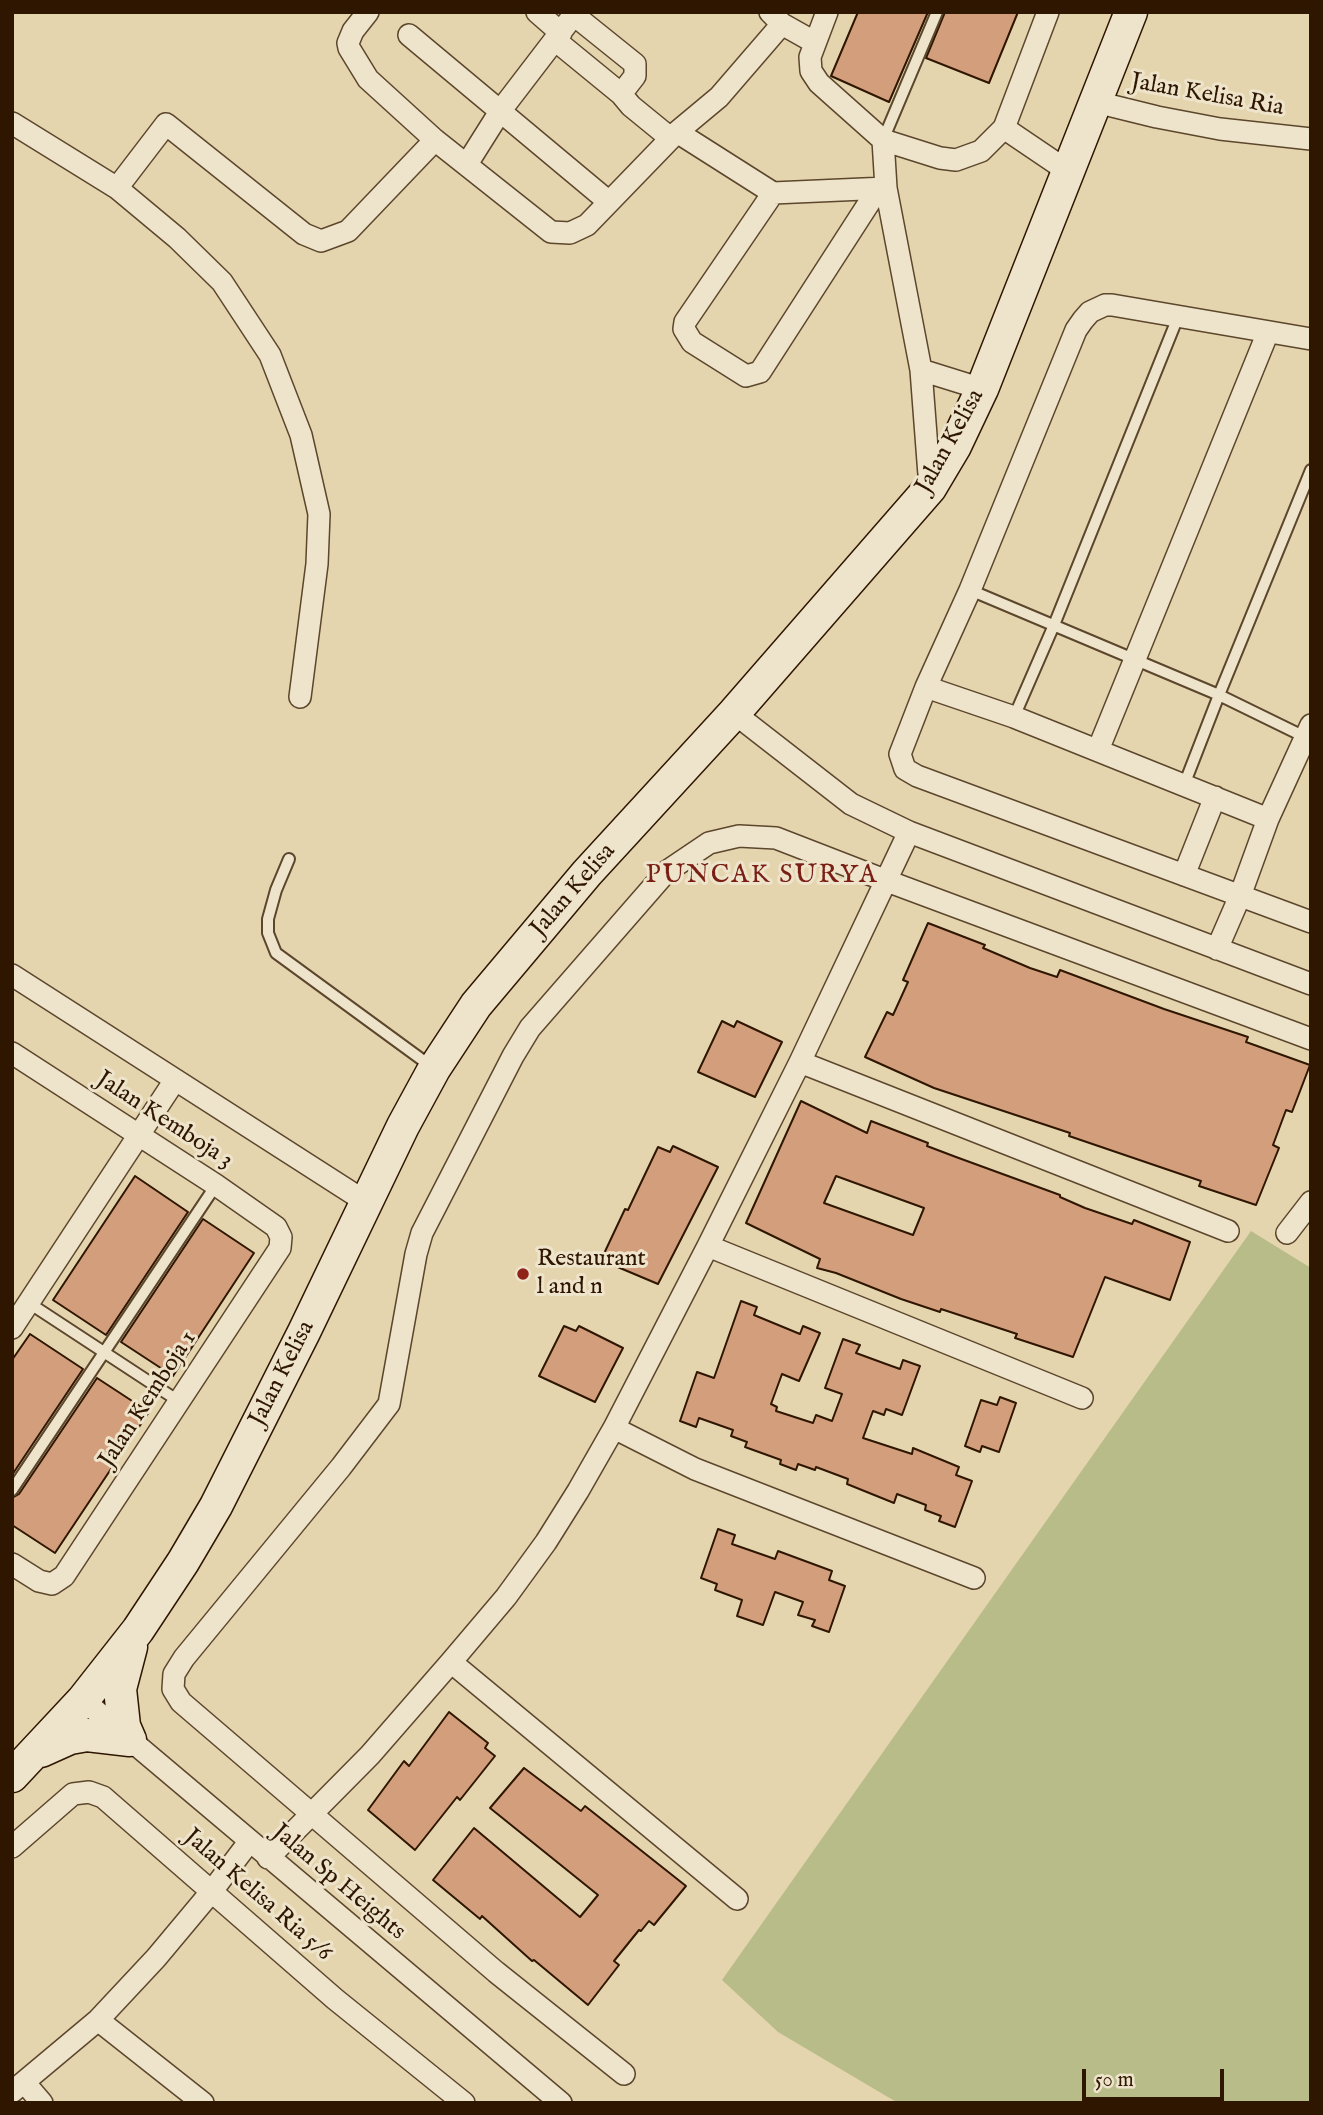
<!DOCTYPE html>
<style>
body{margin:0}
#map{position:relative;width:1323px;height:2115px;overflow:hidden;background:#e5d5af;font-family:"IM FELL English",serif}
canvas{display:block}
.frame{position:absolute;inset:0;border:14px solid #2f1600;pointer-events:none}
.scale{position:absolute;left:1082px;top:2069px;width:142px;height:32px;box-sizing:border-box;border:4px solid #2f1600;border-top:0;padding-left:9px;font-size:21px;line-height:24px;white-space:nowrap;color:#2f1600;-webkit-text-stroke:5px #eee4cb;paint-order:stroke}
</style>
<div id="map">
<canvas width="1323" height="2115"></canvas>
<div class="frame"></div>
<div class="scale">50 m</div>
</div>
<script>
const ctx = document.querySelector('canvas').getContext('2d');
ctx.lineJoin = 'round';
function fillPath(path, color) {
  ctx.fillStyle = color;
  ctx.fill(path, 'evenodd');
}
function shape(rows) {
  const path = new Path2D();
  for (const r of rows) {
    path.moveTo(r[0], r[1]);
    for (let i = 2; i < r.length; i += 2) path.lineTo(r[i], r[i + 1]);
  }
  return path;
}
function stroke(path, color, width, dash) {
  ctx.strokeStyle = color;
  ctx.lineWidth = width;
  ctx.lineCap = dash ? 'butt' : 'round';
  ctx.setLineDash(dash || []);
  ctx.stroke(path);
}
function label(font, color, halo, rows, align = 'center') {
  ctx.font = font + ' "IM FELL English",serif';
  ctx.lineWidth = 6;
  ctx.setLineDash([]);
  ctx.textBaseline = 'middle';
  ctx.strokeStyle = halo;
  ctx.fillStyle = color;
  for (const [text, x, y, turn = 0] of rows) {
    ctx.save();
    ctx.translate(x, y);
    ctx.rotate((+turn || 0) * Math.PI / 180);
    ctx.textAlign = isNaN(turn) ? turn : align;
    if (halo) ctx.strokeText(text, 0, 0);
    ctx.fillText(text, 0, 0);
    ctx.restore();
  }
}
fillPath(shape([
 [1251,1231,1311,1268,1311,2103,898,2103,778,2032,722,1980]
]), '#b7bc89');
const building = shape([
 [858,12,928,12,889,102,831,76,858,12],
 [945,12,1018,12,989,83,926,58,945,12],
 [928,923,985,945,983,948,1030,968,1057,977,1060,970,1164,1009,1248,1037,1246,1042,1310,1065,1292,1112,1286,1110,1273,1145,1279,1148,1256,1205,1199,1186,1201,1181,1069,1136,1070,1133,934,1088,865,1057,887,1012,893,1015,908,982,903,980,928,923],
 [722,1021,734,1027,737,1021,782,1042,755,1097,698,1072,722,1021],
 [801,1101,867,1133,871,1121,928,1143,927,1146,956,1157,1060,1195,1060,1197,1085,1208,1132,1224,1134,1220,1190,1242,1170,1300,1105,1277,1073,1357,1015,1338,1017,1334,941,1309,940,1312,901,1299,836,1273,817,1268,820,1259,746,1223,801,1101],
 [836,1176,924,1208,913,1235,824,1203,836,1176],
 [673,1146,718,1167,658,1284,601,1260,625,1209,628,1210,658,1147,670,1152,673,1146],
 [135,1176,188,1212,106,1335,53,1300,135,1176],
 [203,1219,254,1253,173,1376,121,1342,203,1219],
 [741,1301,757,1307,754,1315,800,1334,803,1326,820,1333,799,1381,782,1374,771,1404,777,1407,776,1411,813,1423,816,1415,832,1421,842,1394,825,1388,843,1339,860,1345,856,1353,886,1364,900,1369,903,1360,920,1366,902,1415,886,1409,884,1415,873,1411,863,1438,912,1454,913,1448,959,1467,956,1475,972,1481,955,1527,939,1521,941,1516,925,1510,926,1505,897,1494,894,1503,847,1484,848,1479,816,1467,815,1470,798,1464,796,1470,780,1464,781,1460,745,1447,747,1442,731,1436,733,1430,699,1418,696,1427,680,1421,697,1372,714,1378,741,1301],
 [564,1326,576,1331,579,1326,623,1348,595,1402,539,1376,564,1326],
 [30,1334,83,1369,12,1475,12,1360,30,1334],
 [97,1378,149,1412,55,1553,12,1525,12,1498,19,1494,97,1378],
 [1000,1397,1016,1403,999,1452,982,1446,980,1452,965,1446,981,1400,997,1405,1000,1397],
 [718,1529,735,1535,732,1544,775,1559,778,1551,832,1571,829,1580,845,1586,829,1632,812,1626,815,1620,798,1615,803,1602,775,1592,763,1625,737,1616,742,1600,715,1590,717,1584,701,1578,718,1529],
 [449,1712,488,1743,485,1748,495,1756,460,1800,457,1797,415,1850,368,1810,404,1761,409,1766,449,1712],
 [524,1768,581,1811,585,1806,686,1886,654,1925,649,1921,641,1931,639,1930,614,1961,619,1965,588,2005,534,1960,532,1961,482,1916,480,1919,433,1880,474,1828,580,1917,598,1895,490,1808,524,1768]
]);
fillPath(building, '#d39e7c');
stroke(building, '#2f1600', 2);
const lane = shape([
 [883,140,937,12],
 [970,590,1219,695,1307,738],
 [1014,717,1054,625,1178,317],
 [1184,785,1219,695,1311,470],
 [289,859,276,890,268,919,268,933,276,953,432,1067],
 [29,1303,180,1402],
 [12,1490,216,1185]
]);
const street = shape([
 [368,12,353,31,348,43,349,48,368,79,435,140,551,232,570,233,587,225,677,132,773,193,886,188],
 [537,12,561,33],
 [770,12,782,24,814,42],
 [827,12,810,57,811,71,819,83,883,140,940,158,956,160,981,151,1004,128,1048,12],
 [574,15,635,64,635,76,621,94],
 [409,35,609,202],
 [555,40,621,94,631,106,669,137],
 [1096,102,1157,117,1220,129,1311,139],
 [12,123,117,188,177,238,222,282,270,355,301,435,319,514,317,564,300,697],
 [1004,128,1069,172],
 [677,132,719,97,782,24],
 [883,140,886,188,921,370,930,488],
 [467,164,501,110,576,12],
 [117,188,166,124,304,234,321,241,348,231,435,140],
 [773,193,685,322,684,329,692,342,746,376,760,372,878,189],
 [1311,339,1112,305,1105,305,1090,312,1083,320,1076,330,970,590,926,687,900,754,905,769,917,776,1311,922],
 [921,370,982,389],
 [926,687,1014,717,1268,819],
 [734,713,851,804,909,832,1311,984],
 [1098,750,1268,332],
 [1184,875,1215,797],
 [1217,949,1240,896,1268,819,1311,725],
 [12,975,366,1202],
 [12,1053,216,1185,276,1227,281,1237,280,1248,64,1576,52,1584,39,1581,12,1564],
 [800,1062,1228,1231],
 [1287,1233,1311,1202],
 [708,1246,1082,1398],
 [12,1328,175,1080],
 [614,1428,695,1469,974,1578],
 [451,1662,737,1899],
 [83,1700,561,2103],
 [12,1847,73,1794,89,1792,103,1797,335,1999,464,2103],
 [268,1858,370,1755,451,1662,506,1597,546,1542,578,1491,614,1428,708,1246,800,1062,909,832],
 [98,2020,203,2103],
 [624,2074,496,1972,181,1702,173,1689,174,1674,184,1658,341,1467,389,1404,416,1254,422,1233,513,1056,530,1028,666,872,709,843,739,836,776,838,887,881,1311,1039],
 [24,2082,42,2103],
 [12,2092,98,2020,156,1958,212,1891,249,1842]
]);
const secondary = shape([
 [130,1740,124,1726,120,1689,131,1647],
 [41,1751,70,1738,87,1735,130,1740],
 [12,1776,83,1700,138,1630,183,1562,216,1506,304,1332,403,1126,434,1069,476,1005,587,873,734,713,930,488,955,446,982,389,1131,12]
]);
stroke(lane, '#5c462c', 14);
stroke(street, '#5c462c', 24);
stroke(secondary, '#2f1600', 35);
stroke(lane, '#eee4cb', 10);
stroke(street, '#eee4cb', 21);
stroke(secondary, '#eee4cb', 32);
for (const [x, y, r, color] of [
 [523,1274,7,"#8f2418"]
]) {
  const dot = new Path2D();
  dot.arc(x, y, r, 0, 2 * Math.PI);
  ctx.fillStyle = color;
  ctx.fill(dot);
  stroke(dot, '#eee4cb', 2.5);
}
label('24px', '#2f1600', '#eee4cb', [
 ["Jalan Kelisa Ria",1207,96,10],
 ["Jalan Kelisa",951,442,-61],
 ["Jalan Kelisa",574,891,-49],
 ["Jalan Kemboja 3",164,1121,33],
 ["Jalan Kelisa",283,1374,-63],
 ["Jalan Kemboja 1",149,1400,-57],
 ["Jalan Sp Heights",338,1883,40],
 ["Jalan Kelisa Ria 5/6",257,1896,41]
]);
label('24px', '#2f1600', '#eee4cb', [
 ["Restaurant",537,1260],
 ["l and n",537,1288]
], 'left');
ctx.letterSpacing = '2px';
label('26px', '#7a1f14', '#eee4cb', [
 ["PUNCAK SURYA",762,877]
]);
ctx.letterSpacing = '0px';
</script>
